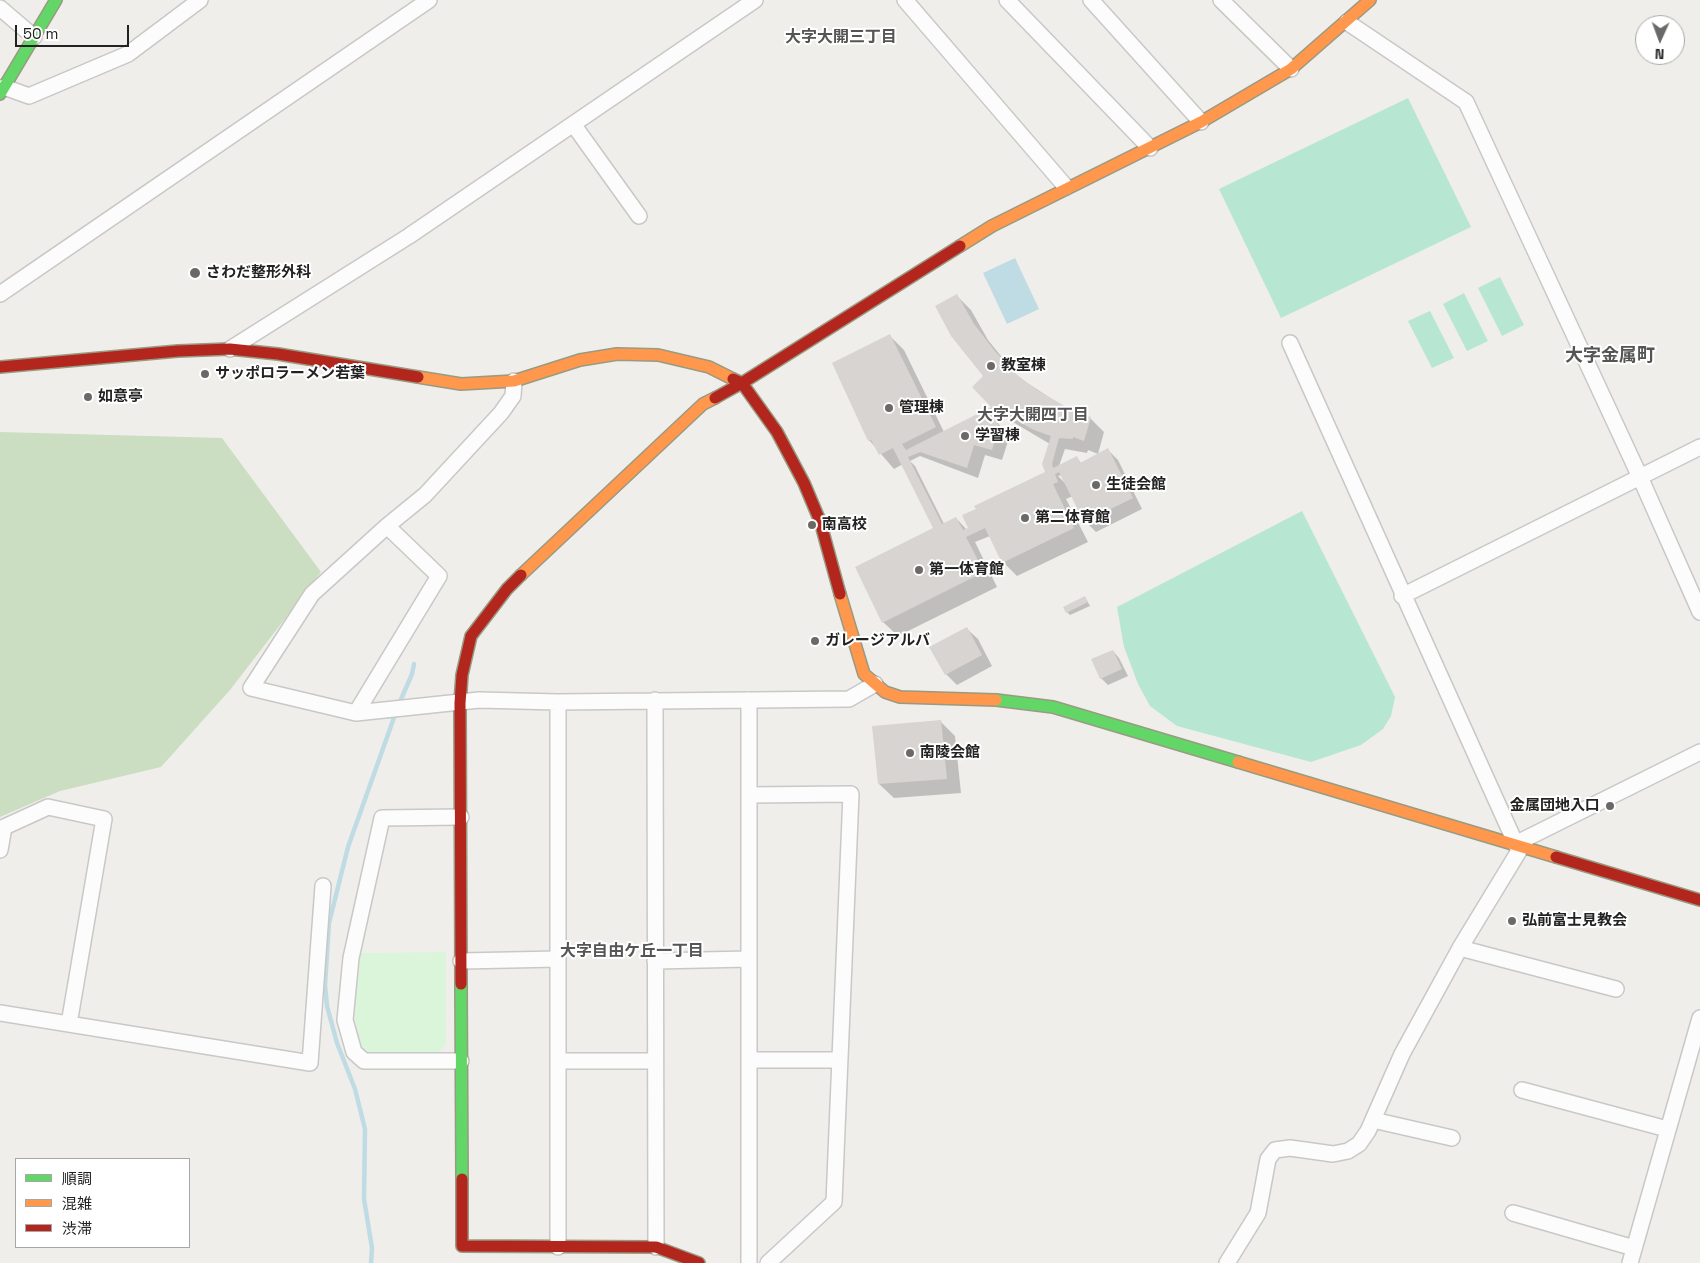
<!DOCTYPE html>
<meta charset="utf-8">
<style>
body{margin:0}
#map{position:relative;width:1700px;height:1263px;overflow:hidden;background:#f0eeeb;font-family:"Space Grotesk","Noto Sans JP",sans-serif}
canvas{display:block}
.legend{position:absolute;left:15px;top:1158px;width:175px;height:90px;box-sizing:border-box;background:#fff;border:1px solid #a7a7a7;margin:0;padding:6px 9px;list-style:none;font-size:15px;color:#222}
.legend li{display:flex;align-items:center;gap:10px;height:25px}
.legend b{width:25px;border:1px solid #a7a7a7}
.north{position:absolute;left:1635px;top:15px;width:50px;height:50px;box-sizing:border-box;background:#fff;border:1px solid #a7a7a7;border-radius:50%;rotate:182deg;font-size:14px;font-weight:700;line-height:20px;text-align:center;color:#222}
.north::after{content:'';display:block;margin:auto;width:18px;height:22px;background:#6a6968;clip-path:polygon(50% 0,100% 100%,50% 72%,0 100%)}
.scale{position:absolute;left:15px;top:25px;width:114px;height:22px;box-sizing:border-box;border:2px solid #222;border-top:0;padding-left:6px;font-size:15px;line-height:18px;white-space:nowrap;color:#222;-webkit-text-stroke:4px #fff;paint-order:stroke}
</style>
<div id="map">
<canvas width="1700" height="1263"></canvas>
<ul class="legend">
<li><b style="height:6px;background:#63d668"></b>順調</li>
<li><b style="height:6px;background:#ff974d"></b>混雑</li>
<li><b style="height:6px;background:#b3261e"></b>渋滞</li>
</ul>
<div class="north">N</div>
<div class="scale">50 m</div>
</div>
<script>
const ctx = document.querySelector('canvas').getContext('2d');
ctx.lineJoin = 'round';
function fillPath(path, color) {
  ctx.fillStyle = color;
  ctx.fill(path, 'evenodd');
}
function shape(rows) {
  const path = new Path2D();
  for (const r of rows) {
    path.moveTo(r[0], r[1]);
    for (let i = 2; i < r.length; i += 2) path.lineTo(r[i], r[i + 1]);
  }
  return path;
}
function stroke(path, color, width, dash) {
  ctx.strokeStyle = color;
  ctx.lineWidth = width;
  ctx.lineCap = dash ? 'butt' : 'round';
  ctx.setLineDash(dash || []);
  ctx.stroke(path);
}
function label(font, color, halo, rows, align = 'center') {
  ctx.font = font + ' "Space Grotesk","Noto Sans JP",sans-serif';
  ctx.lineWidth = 4;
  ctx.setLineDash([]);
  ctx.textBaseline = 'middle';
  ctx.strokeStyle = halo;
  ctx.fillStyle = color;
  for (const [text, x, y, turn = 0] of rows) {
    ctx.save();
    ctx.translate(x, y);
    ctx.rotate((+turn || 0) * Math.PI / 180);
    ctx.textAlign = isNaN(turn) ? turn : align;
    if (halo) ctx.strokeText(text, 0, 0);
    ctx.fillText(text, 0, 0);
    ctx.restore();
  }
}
fillPath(shape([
 [0,432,222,438,321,572,230,690,161,767,60,791,0,817]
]), '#cbdec1');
fillPath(shape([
 [446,952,446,1044,438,1053,364,1053,356,1029,354,1010,361,953]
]), '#daf5da');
fillPath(shape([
 [1408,98,1471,227,1281,318,1219,189],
 [1500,277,1524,325,1502,336,1478,288],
 [1464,293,1488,341,1467,351,1443,304],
 [1430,311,1454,358,1432,368,1408,321],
 [1302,511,1395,697,1391,716,1383,729,1361,745,1311,762,1177,726,1150,706,1138,684,1124,647,1117,607]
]), '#b7e6d2');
fillPath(shape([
 [1015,258,1039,309,1007,324,983,273]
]), '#bfdbe3');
fillPath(shape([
 [957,296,971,310,988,340,1018,377,1069,410,1090,418,1104,432,1098,454,1088,450,1087,453,1065,449,1059,466,1077,458,1081,463,1108,450,1118,460,1142,509,1096,532,1085,521,1073,496,1066,499,1088,542,1017,576,1003,562,990,536,975,542,997,587,898,636,883,622,935,529,903,464,894,469,869,440,890,336,904,350,944,432,993,407],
 [1001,415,1050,444,1047,472,967,530,956,518,944,524,915,466,910,461,920,456,978,478,985,455,1002,460,1009,438,995,419],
 [1062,475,1067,485,1058,476],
 [1085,597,1090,606,1070,615,1067,612],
 [967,629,978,639,992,666,957,685,946,674],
 [1113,651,1119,658,1128,676,1108,685,1101,678,1093,660],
 [941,722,955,736,961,793,894,798,879,784]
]), '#0003');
stroke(shape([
 [399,704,412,674,414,664],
 [371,1263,372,1248,364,1199,365,1129,355,1089,337,1043,327,1006,325,985,329,923,348,847,396,712]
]), '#bfdbe3', 4.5);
fillPath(shape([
 [957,294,974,324,994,350,1016,374,1037,390,1070,409,1091,417,1084,441,1073,437,1073,439,1059,438,1052,464,1053,468,1077,456,1080,463,1108,448,1133,498,1084,522,1059,472,1055,474,1058,482,1053,484,1074,528,1002,563,985,528,966,537,984,572,882,623,855,567,933,528,893,448,879,455,871,440,868,441,832,363,890,334,936,427,902,444,906,450,991,407,972,387,983,376,951,336,935,306],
 [1000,411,1034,430,1051,436,1042,464,1045,472,974,506,976,509,962,515,968,528,963,530,956,517,942,524,908,457,920,452,967,468,974,445,992,450,999,426,992,416],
 [1085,596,1088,602,1066,613,1063,607],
 [967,627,982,655,945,675,929,647],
 [1113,650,1122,669,1100,679,1091,659],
 [941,720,947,779,878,784,872,726]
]), '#d7d4d2');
const street = shape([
 [905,0,1066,187],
 [1007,0,1150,148],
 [1091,0,1201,122],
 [1221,0,1291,69],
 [0,8,34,37],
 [1347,22,1466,102,1640,477,1700,612],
 [4,87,29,96,128,54,200,0],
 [573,124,639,216],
 [0,294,429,0],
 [230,349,409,236,755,0],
 [387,526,425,495,501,413,513,396,514,381],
 [1402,596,1700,447],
 [655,700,656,1247],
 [356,713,439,576,387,526,312,594,251,688,356,713,479,700,558,702,849,699,875,684],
 [749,795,851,794,834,1202,768,1263],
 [461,817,382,818,351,958,345,1020,354,1052,364,1061,461,1061],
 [0,829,48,807,104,819,69,1024],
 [1515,844,1700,752],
 [0,850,4,827],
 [1460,948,1616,989],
 [461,961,558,959],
 [655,961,749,959],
 [0,1013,310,1063,323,886],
 [749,1060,839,1060],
 [558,1061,655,1061],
 [1522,1090,1667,1129],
 [1373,1120,1452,1138],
 [1513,1213,1634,1248],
 [558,1247,558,702],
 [749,1263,749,700],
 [1227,1263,1258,1213,1268,1159,1275,1150,1290,1148,1333,1154,1348,1151,1359,1144,1368,1131,1402,1054,1460,948,1519,851,1290,343],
 [1630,1263,1700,1018]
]);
const fast = shape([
 [0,94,56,0],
 [996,700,1053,707,1238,762],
 [461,984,462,1179]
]);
const slow = shape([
 [960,246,992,226,1201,122,1291,69,1370,0],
 [418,377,461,384,514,381,580,360,617,354,658,355,709,367,733,379],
 [521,575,703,404,715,398],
 [840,594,864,674,885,692,900,697,996,700],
 [1238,762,1556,857]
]);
const jam = shape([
 [0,367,178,351,230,349,278,354,418,377],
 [733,379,742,383,777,432,804,483,820,521,840,594],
 [715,398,742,383,960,246],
 [1556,857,1700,900],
 [461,984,460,703,462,675,471,636,507,589,521,575],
 [462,1179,462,1246,656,1247,699,1263]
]);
stroke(street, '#c9c8c7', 18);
stroke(fast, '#999a82', 14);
stroke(slow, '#999a82', 14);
stroke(jam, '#999a82', 14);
stroke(street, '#fdfcfc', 15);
stroke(fast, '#63d668', 11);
stroke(slow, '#ff974d', 11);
stroke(jam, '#b3261e', 11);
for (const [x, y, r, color] of [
 [195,273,6,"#6a6968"],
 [991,366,5,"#6a6968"],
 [205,374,5,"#6a6968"],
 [88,397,5,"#6a6968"],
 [889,408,5,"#6a6968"],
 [965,436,5,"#6a6968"],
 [1096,485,5,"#6a6968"],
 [1025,518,5,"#6a6968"],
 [812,525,5,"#6a6968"],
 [919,570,5,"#6a6968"],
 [815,641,5,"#6a6968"],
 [910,753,5,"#6a6968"],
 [1610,806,5,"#6a6968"],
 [1512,921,5,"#6a6968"]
]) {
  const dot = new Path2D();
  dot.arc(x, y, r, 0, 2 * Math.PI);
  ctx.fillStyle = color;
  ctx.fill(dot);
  stroke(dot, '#fff', 2);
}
label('bold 15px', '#222', '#fff', [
 ["さわだ整形外科",206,273],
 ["教室棟",1001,366],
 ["サッポロラーメン若葉",215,374],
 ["如意亭",98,397],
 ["管理棟",899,408],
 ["学習棟",975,436],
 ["生徒会館",1106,485],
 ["第二体育館",1035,518],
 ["南高校",822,525],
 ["第一体育館",929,570],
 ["ガレージアルバ",825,641],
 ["南陵会館",920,753],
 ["金属団地入口",1600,806,"right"],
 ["弘前富士見教会",1522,921]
], 'left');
label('bold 16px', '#555', '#fff', [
 ["大字大開三丁目",841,38],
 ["大字大開四丁目",1033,416],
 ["大字自由ケ丘一丁目",632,952]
]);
label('bold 18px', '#555', '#fff', [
 ["大字金属町",1610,356]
]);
</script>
